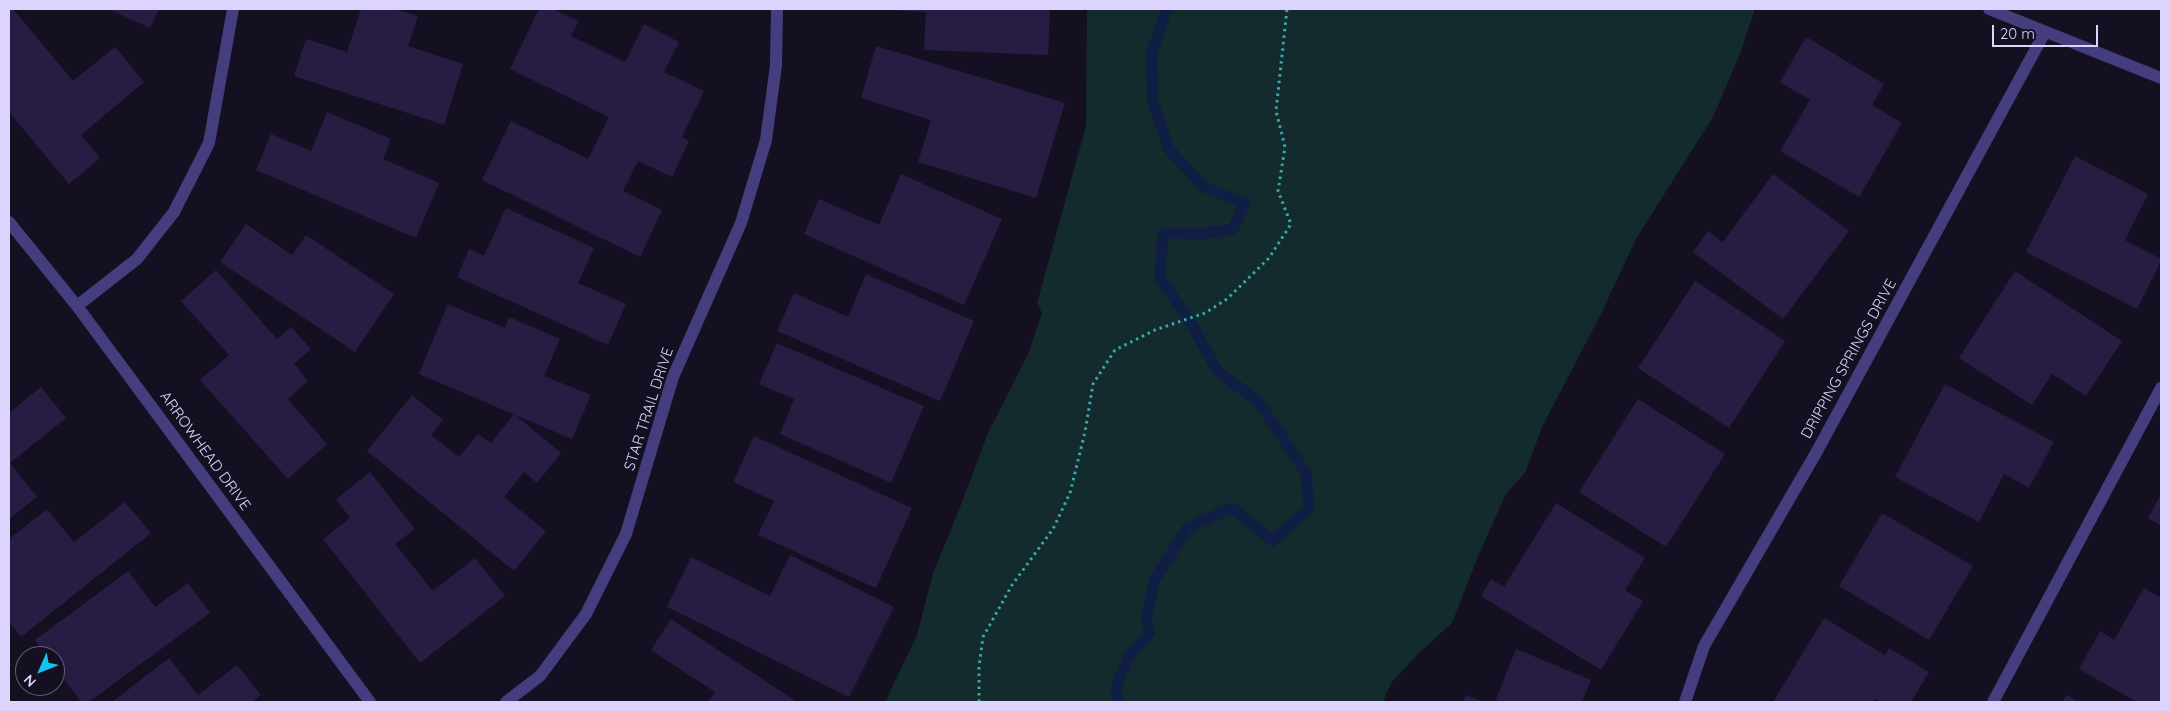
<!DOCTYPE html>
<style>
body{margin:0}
#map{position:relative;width:2170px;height:711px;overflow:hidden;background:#141022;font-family:Quicksand,sans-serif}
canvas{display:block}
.frame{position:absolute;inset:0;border:10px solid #dcd4fc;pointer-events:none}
.north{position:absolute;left:15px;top:646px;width:50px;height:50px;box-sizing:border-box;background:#141022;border:1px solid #645e79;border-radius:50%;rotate:226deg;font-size:14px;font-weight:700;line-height:20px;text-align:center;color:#dcd4fc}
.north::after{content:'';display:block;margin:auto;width:18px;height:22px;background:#10c4ec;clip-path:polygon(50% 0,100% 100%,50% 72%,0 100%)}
.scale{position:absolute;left:1992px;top:25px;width:106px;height:22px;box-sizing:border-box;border:2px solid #dcd4fc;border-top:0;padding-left:6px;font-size:15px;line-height:18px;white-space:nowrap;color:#dcd4fc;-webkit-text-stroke:4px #141022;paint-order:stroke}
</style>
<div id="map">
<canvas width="2170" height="711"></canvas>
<div class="frame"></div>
<div class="north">N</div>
<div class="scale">20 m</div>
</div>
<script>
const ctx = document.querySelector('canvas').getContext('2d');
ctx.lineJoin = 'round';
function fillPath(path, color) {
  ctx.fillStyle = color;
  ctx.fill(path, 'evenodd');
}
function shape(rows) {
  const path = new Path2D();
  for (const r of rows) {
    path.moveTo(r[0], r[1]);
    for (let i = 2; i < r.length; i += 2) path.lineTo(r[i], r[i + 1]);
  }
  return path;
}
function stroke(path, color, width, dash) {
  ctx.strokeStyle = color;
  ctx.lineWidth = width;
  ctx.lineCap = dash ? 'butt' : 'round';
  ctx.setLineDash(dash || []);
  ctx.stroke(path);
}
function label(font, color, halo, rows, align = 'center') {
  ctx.font = font + ' Quicksand,sans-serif';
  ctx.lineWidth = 4.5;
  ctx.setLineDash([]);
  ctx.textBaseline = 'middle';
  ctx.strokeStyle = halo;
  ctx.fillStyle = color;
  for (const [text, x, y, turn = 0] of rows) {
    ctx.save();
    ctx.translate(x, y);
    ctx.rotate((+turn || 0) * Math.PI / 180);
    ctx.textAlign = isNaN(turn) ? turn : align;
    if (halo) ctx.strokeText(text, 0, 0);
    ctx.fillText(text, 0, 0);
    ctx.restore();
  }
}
fillPath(shape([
 [1087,9,1755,9,1740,54,1713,117,1636,239,1601,314,1543,425,1525,473,1506,494,1479,554,1452,623,1420,652,1391,683,1383,702,885,702,917,635,933,573,959,510,988,433,1028,354,1042,313,1037,303,1086,126]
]), '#132b2c');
stroke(shape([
 [1118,702,1116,688,1128,657,1150,633,1146,619,1155,579,1188,527,1232,508,1273,541,1309,508,1306,473,1258,401,1218,372,1191,323,1160,278,1163,233,1200,234,1233,229,1245,204,1204,187,1169,149,1153,102,1151,55,1167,9]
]), '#0f1e42', 11);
fillPath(shape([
 [9,9,13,9,73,81,115,47,144,82,81,135,100,158,69,184,9,112],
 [108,9,159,9,150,28],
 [361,9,395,9,418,16,408,46,463,64,444,125,294,76,306,39,347,52],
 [539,9,553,9,579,21,571,36,625,62,644,24,679,42,664,72,704,91,682,137,689,141,672,177,638,161,623,191,662,210,640,257,482,180,511,121,588,159,609,117,510,69],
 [888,9,1050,9,1048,55,924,50,926,12,888,10],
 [1806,37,1884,84,1872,105,1902,123,1859,197,1780,151,1810,100,1780,82],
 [876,46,1065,103,1036,198,918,162,931,120,861,98],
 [327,112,391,139,383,159,439,183,416,238,256,170,271,134,311,151],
 [2075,156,2148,194,2125,240,2161,259,2161,261,2137,309,2026,252],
 [901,174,1002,219,964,305,804,234,819,199,879,225],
 [1773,174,1849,231,1783,319,1693,252,1708,231,1723,242],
 [506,208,594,248,578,283,626,304,608,345,457,277,469,249,484,256],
 [246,224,292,255,306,235,394,294,355,352,220,262],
 [216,270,277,339,291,327,311,349,294,364,308,381,288,399,327,444,288,479,200,380,229,355,181,301],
 [2015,271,2122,341,2086,396,2052,374,2032,405,1959,358],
 [866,274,974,321,940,401,777,331,794,293,848,317],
 [1695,281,1785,341,1729,428,1638,368],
 [448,304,505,328,509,317,560,339,544,376,591,395,572,439,419,374],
 [777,343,924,406,891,483,780,434,794,399,759,384],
 [1945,384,2054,442,2029,488,2004,474,1979,522,1895,477],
 [41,387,66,418,10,463,37,497,9,519,9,413],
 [412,395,443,420,431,435,459,457,478,434,491,443,514,414,561,453,537,483,524,472,504,497,546,531,514,571,367,451],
 [1638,399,1725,454,1666,547,1579,492],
 [754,436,912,508,876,588,758,535,774,501,733,482],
 [370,472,415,529,395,544,433,591,475,558,505,596,420,663,323,539,350,518,336,499],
 [2161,494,2161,526,2148,518],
 [125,502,151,533,21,637,9,622,9,539,47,509,74,542],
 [1556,503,1645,558,1625,590,1643,601,1601,670,1481,596,1491,579,1504,587],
 [1882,513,1973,566,1929,640,1839,586],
 [790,555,894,607,849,697,667,607,691,557,770,596],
 [128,571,155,607,188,583,210,613,89,702,81,702,55,667,55,656,47,656,35,640],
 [2144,588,2161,598,2161,702,2137,702,2079,669,2100,631,2114,640],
 [1824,618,1885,655,1889,648,1929,672,1911,702,1881,702,1876,699,1874,702,1773,702],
 [671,619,797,702,708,702,715,692,651,650],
 [1516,649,1591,680,1582,702,1495,702],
 [169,658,198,695,237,665,261,695,252,702,112,702],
 [1466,695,1485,702,1463,702],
 [2067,695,2078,702,2062,702]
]), '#271d42');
stroke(shape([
 [979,702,979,667,983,637,1012,585,1053,529,1070,493,1085,432,1093,384,1115,350,1155,330,1205,313,1227,299,1269,258,1291,224,1278,191,1285,147,1276,111,1287,9]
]), '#37aaad', 3, [2.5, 4]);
stroke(shape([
 [1993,702,2161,388]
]), '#453e7e', 12);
stroke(shape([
 [9,222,77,306,370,702],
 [77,306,137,259,174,212,209,143,233,9],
 [506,702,540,676,586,614,626,534,673,377,741,223,766,140,776,65,777,9],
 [1685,702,1704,646,1816,453,2045,32]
]), '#453e7e', 12);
stroke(shape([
 [1989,9,2161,78]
]), '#453e7e', 12);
label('15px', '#dcd4fc', '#141022', [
 ["DRIPPING SPRINGS DRIVE",1849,359,-61],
 ["STAR TRAIL DRIVE",649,409,-72],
 ["ARROWHEAD DRIVE",205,451,54]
]);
</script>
